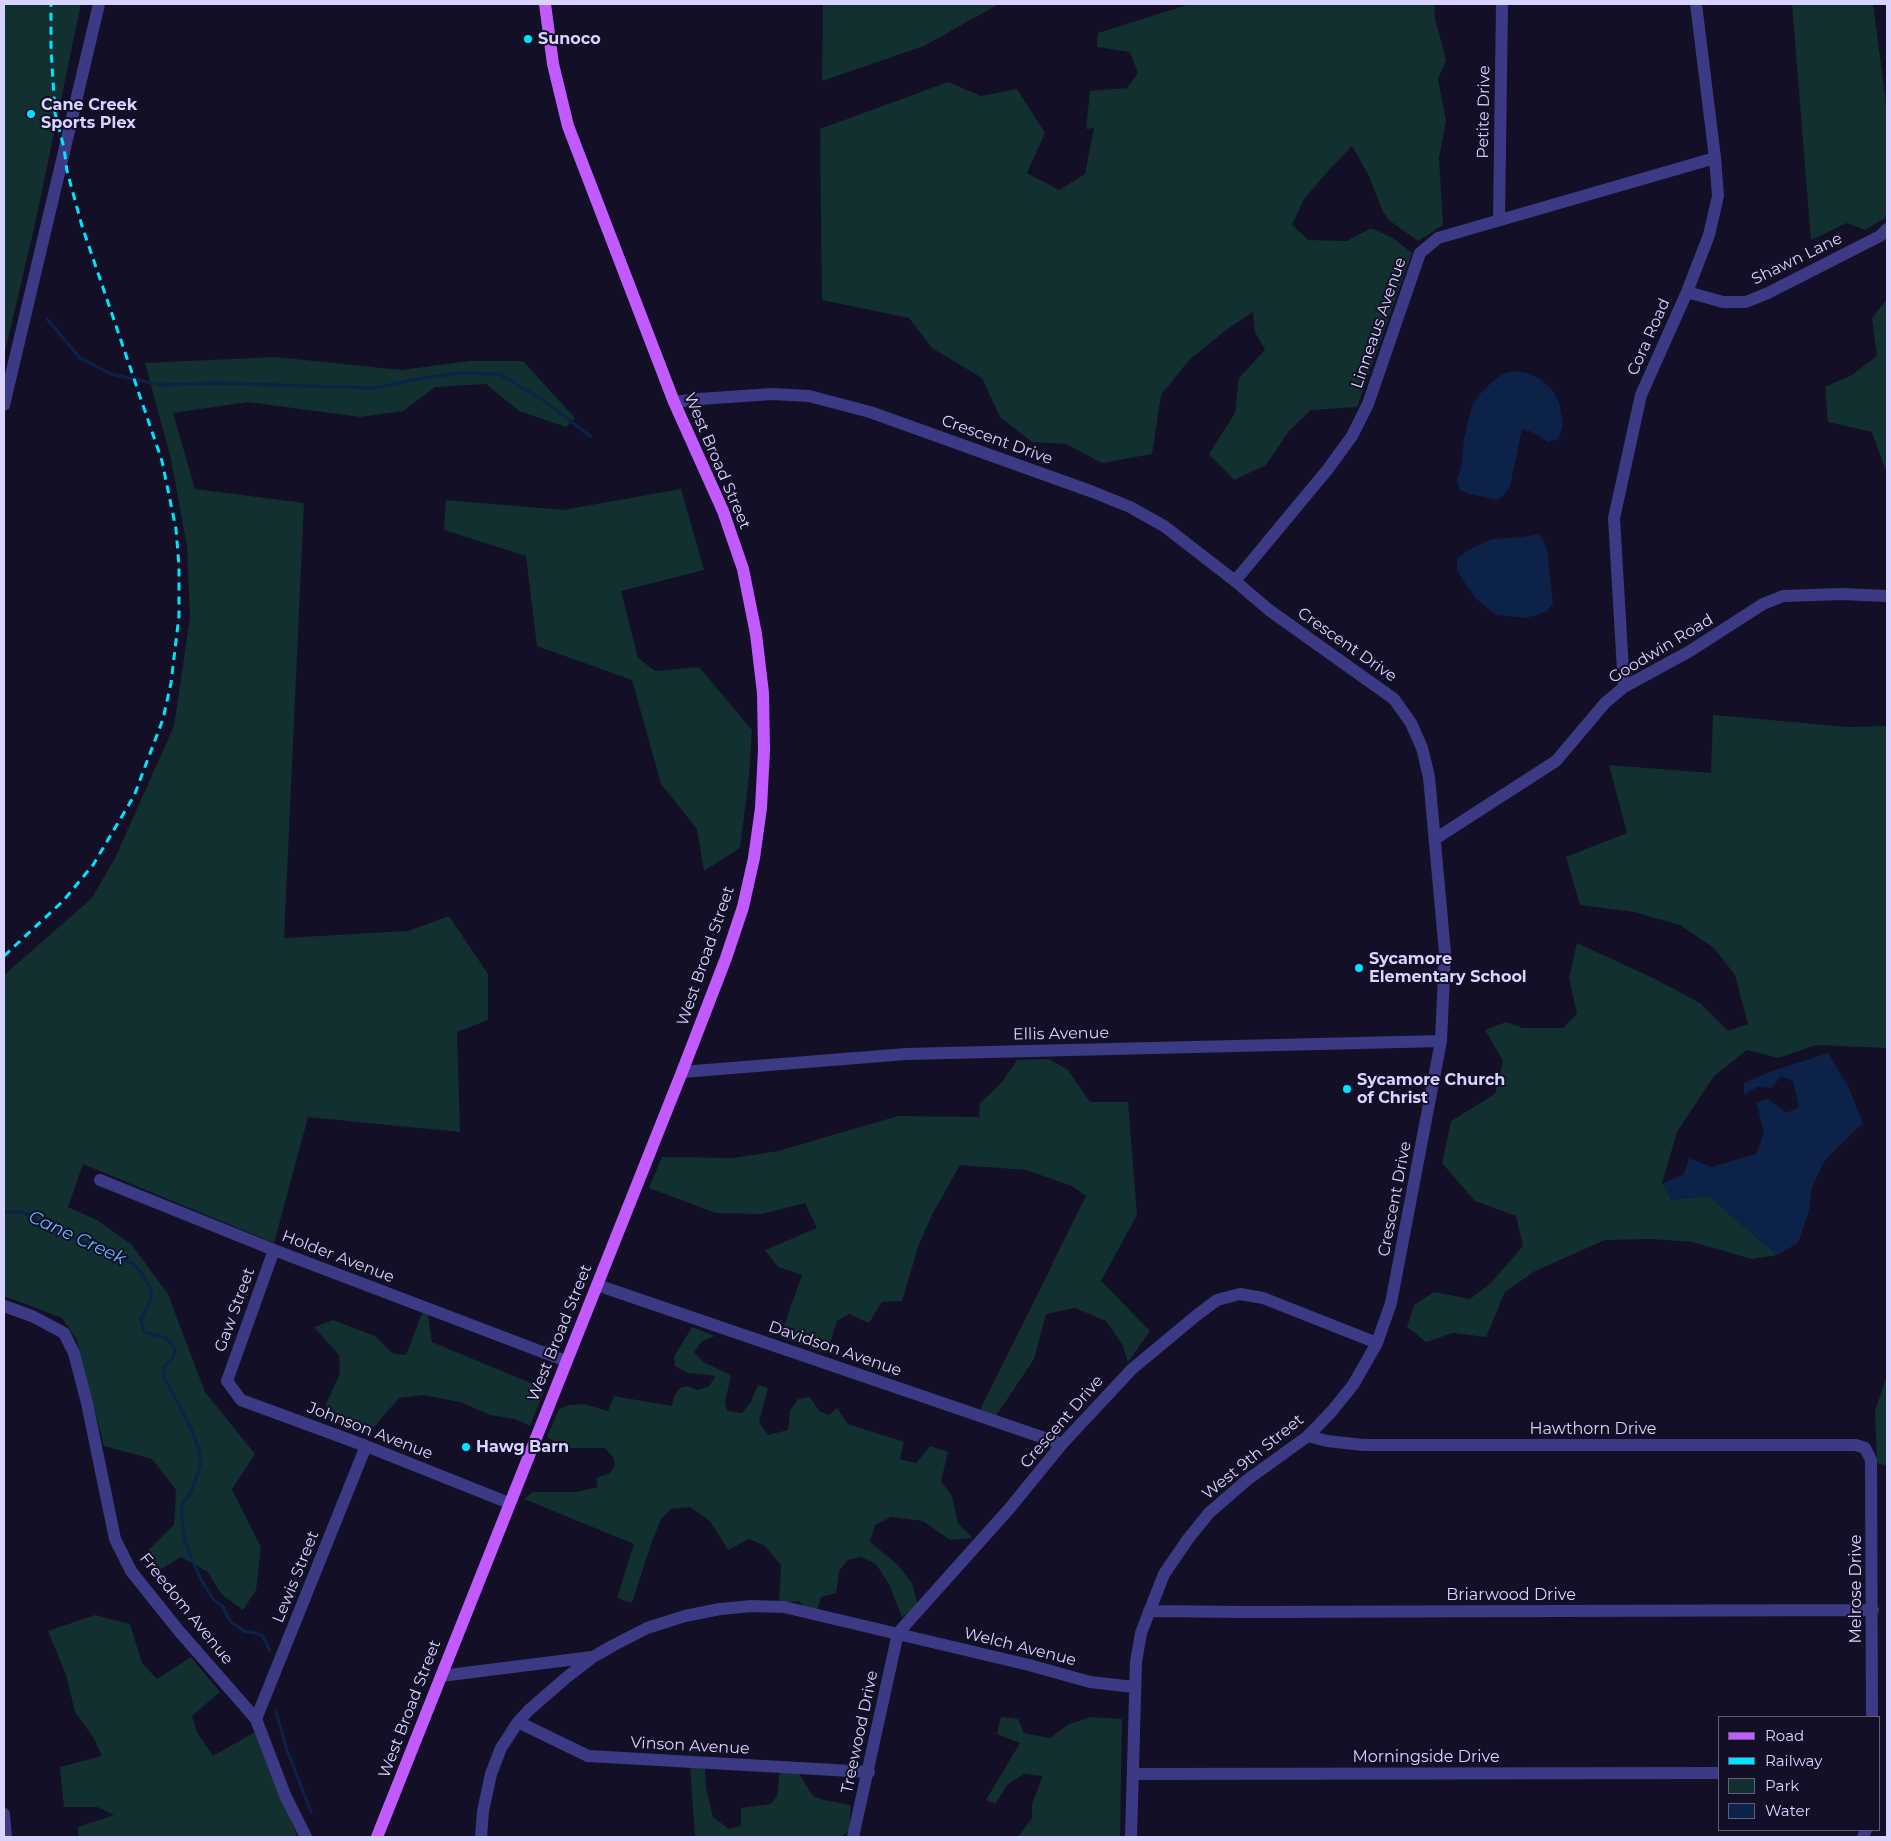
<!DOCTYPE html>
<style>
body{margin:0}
#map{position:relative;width:1891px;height:1841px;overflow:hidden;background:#130f26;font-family:Montserrat,sans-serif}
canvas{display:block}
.frame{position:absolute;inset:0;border:5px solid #d9d4ff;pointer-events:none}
.legend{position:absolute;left:1718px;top:1716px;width:162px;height:115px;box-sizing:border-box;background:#130f26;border:1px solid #625e7d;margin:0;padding:6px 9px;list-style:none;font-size:15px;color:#d9d4ff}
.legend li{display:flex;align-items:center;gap:10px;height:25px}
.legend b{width:25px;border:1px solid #625e7d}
</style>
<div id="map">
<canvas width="1891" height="1841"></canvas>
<div class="frame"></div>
<ul class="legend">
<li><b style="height:6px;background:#c25bff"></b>Road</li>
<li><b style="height:6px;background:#00e5ff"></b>Railway</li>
<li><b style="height:14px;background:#12302f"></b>Park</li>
<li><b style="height:14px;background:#0c2248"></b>Water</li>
</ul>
</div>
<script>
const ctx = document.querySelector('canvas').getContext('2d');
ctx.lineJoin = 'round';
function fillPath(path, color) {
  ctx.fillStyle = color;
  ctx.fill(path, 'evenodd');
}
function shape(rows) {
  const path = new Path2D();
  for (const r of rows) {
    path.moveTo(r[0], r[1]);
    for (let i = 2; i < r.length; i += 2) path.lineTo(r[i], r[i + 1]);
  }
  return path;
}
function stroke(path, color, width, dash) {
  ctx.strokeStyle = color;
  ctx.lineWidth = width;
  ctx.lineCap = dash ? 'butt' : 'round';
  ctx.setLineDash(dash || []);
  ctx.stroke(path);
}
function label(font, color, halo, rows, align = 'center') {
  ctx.font = font + ' Montserrat,sans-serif';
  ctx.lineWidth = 4;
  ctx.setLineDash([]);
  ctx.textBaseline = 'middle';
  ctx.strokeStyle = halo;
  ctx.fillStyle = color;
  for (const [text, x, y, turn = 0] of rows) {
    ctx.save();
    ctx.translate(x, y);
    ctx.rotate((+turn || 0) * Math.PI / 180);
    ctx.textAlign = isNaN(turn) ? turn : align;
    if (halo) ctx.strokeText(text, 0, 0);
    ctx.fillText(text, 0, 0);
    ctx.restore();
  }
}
fillPath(shape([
 [4,4,81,4,35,224,4,356],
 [823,4,999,4,924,46,822,81],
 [1190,4,1434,4,1435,19,1446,60,1438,79,1446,121,1439,158,1443,225,1418,241,1390,221,1383,212,1368,174,1352,146,1330,169,1304,199,1292,225,1308,240,1347,241,1371,228,1393,238,1412,253,1357,407,1311,410,1289,431,1266,465,1234,480,1209,454,1235,413,1239,378,1265,350,1255,332,1253,312,1226,330,1189,360,1161,395,1152,454,1102,463,1066,444,1032,442,1000,417,982,378,932,348,909,318,822,300,820,129,948,82,981,96,1017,89,1045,133,1027,173,1059,190,1085,174,1094,128,1086,129,1090,91,1127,88,1138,73,1130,52,1097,47,1098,33],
 [1792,4,1873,4,1887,110,1887,213,1885,218,1865,230,1847,223,1811,240],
 [1887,299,1887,474,1872,432,1828,422,1825,387,1852,375,1877,356,1872,318],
 [276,357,401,370,470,361,523,361,575,418,566,427,519,411,486,384,435,387,403,411,360,417,248,402,173,413,195,489,304,503,284,938,408,931,449,916,488,974,488,1020,457,1032,460,1132,308,1117,274,1243,83,1164,68,1207,97,1220,131,1244,168,1294,205,1392,255,1454,232,1489,261,1547,256,1590,243,1610,221,1594,208,1572,181,1557,153,1574,144,1554,174,1525,176,1490,152,1459,104,1446,77,1340,62,1318,4,1296,4,975,92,898,116,856,174,726,190,617,187,547,171,459,145,363],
 [681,489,704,570,621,591,638,658,655,671,699,667,752,730,749,776,740,848,704,871,697,829,661,784,632,680,537,646,526,556,444,530,446,500,563,510],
 [1713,715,1849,727,1887,726,1887,1048,1816,1045,1778,1058,1747,1050,1714,1076,1677,1132,1662,1183,1672,1200,1709,1196,1777,1255,1752,1259,1692,1242,1651,1239,1605,1240,1535,1271,1505,1292,1486,1337,1453,1333,1426,1342,1407,1327,1414,1305,1434,1292,1470,1299,1491,1283,1523,1246,1516,1216,1475,1201,1442,1163,1451,1121,1495,1094,1503,1061,1485,1030,1506,1022,1523,1028,1563,1028,1577,1014,1569,978,1577,943,1657,980,1700,1003,1728,1031,1748,1024,1735,975,1714,948,1680,925,1634,912,1580,905,1566,857,1627,833,1609,765,1711,773],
 [1049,1059,1068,1070,1090,1102,1128,1102,1137,1215,1101,1281,1150,1331,1128,1362,1122,1344,1106,1321,1075,1308,1046,1314,1034,1359,996,1416,980,1410,1086,1196,1072,1186,1026,1170,960,1165,933,1213,919,1244,902,1301,882,1302,869,1323,849,1314,837,1321,827,1353,780,1337,802,1275,778,1267,765,1250,817,1228,805,1203,762,1214,716,1213,649,1188,662,1157,733,1158,778,1151,898,1116,979,1117,980,1103,1002,1082,1017,1060],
 [422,1313,428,1315,432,1342,545,1389,530,1426,515,1419,490,1415,460,1402,423,1395,399,1398,368,1434,328,1419,326,1404,340,1374,339,1355,314,1327,333,1320,375,1336,392,1353,406,1355],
 [692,1327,715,1336,702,1341,694,1352,703,1362,731,1375,725,1402,727,1411,742,1413,751,1402,758,1385,768,1388,759,1422,768,1435,788,1430,790,1411,798,1399,810,1397,819,1411,829,1415,837,1408,848,1424,904,1442,900,1459,916,1463,930,1446,948,1452,941,1481,952,1496,958,1524,973,1538,950,1540,923,1521,891,1517,875,1525,870,1542,898,1565,912,1583,918,1606,902,1617,889,1584,876,1564,861,1557,848,1560,839,1571,836,1593,821,1597,817,1611,805,1608,799,1601,779,1603,781,1565,765,1546,749,1539,728,1550,710,1521,690,1507,671,1509,661,1519,651,1544,632,1603,617,1598,634,1544,524,1499,533,1492,576,1492,598,1487,596,1478,610,1473,615,1465,613,1457,605,1448,571,1448,560,1445,547,1437,559,1409,569,1405,585,1404,608,1411,614,1396,672,1406,674,1397,680,1388,688,1386,698,1390,709,1386,716,1376,688,1373,675,1366,674,1357],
 [1887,1376,1887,1466,1877,1463,1875,1411],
 [95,1615,130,1624,142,1663,157,1679,191,1657,220,1692,192,1716,197,1732,213,1756,255,1732,297,1835,293,1837,78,1837,78,1827,114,1815,97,1807,64,1807,60,1767,102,1756,93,1737,75,1712,66,1675,48,1631],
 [1001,1717,1018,1719,1024,1733,1050,1738,1069,1724,1091,1717,1122,1719,1120,1837,1018,1837,1032,1818,1032,1804,1043,1776,1024,1774,1008,1784,995,1804,986,1800,1020,1743,997,1734],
 [690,1766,705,1767,706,1788,713,1817,729,1829,741,1826,741,1808,771,1804,777,1796,780,1770,798,1772,813,1796,824,1800,851,1805,849,1831,840,1837,695,1837]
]), '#12302f');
fillPath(shape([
 [1516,371,1528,373,1542,380,1552,390,1559,402,1563,423,1559,439,1548,442,1532,432,1522,429,1510,486,1504,495,1498,500,1469,494,1460,490,1457,480,1461,468,1464,439,1472,406,1480,394,1492,382,1502,374],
 [1539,534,1547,548,1553,604,1546,612,1526,618,1496,615,1476,599,1457,571,1457,558,1474,547,1492,539,1523,537],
 [1828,1053,1849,1088,1863,1123,1825,1160,1812,1187,1809,1210,1798,1243,1777,1255,1709,1196,1672,1200,1662,1184,1684,1174,1689,1158,1711,1167,1756,1154,1764,1133,1756,1102,1769,1099,1786,1113,1799,1107,1793,1081,1781,1076,1772,1088,1757,1087,1744,1095,1744,1083,1772,1071]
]), '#0c2248');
stroke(shape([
 [47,319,80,358,111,374,161,385,215,383,375,388,423,378,461,373,499,374,543,400,590,436],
 [4,1212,23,1212,47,1226,131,1263,141,1272,151,1289,151,1299,141,1320,144,1332,167,1338,175,1349,173,1359,165,1365,163,1375,191,1428,199,1450,201,1464,191,1492,182,1505,182,1519,185,1541,192,1560,202,1581,213,1599,223,1607,230,1621,244,1631,255,1633,263,1636,270,1651],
 [276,1712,287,1750,311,1812]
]), '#0c2248', 3);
stroke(shape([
 [1499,220,1502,4],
 [1687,292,1723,302,1746,302,1768,293,1880,236,1887,229],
 [674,402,699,399,772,394,809,396,870,412,1093,492,1130,507,1164,526,1235,581,1269,610,1394,699,1411,723,1422,748,1429,777,1445,953,1441,1041,1391,1303,1377,1343,1353,1385,1332,1411,1308,1436,1247,1480,1209,1513,1188,1539,1164,1574,1141,1633,1136,1662,1131,1837],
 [4,405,99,4],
 [1235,581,1328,469,1352,436,1368,404,1420,253,1438,238,1715,158],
 [1624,687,1614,518,1641,395,1687,292,1709,235,1718,196,1715,158,1696,4],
 [1435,839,1556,761,1605,703,1624,687,1690,651,1763,604,1783,596,1842,594,1887,596],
 [682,1072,906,1054,1441,1041],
 [100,1180,274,1250,566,1361],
 [274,1250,227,1381,241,1400,366,1446,509,1503],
 [597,1285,1062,1444],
 [4,1306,32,1316,64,1333,74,1353,87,1403,115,1539,131,1571,179,1631,256,1719,285,1795,306,1837],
 [1308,1436,1327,1441,1363,1445,1856,1445,1865,1448,1871,1460,1872,1717],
 [1149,1611,1247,1612,1873,1610],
 [441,1676,592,1657],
 [256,1719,366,1446],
 [518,1722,588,1756,869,1772],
 [1133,1774,1720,1773],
 [4,1814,6,1837],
 [481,1837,483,1811,491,1774,501,1748,518,1722,529,1710,567,1677,593,1657,614,1645,647,1628,685,1616,720,1609,752,1606,784,1607,1029,1665,1090,1682,1134,1687],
 [853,1837,898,1633,1009,1509,1062,1444,1132,1369,1197,1315,1217,1300,1240,1294,1263,1298,1377,1343],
 [1863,1837,1866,1830]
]), '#3d3a85', 12);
stroke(shape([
 [377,1837,682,1072,726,958,743,907,754,858,761,808,764,750,763,693,756,634,743,569,723,511,674,402,568,126,553,64,545,4]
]), '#c25bff', 12);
stroke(shape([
 [4,956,63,901,93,865,134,796,163,719,171,683,179,616,179,566,176,529,162,461,82,226,67,171,64,148,55,113,51,49,51,4]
]), '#00e5ff', 3, [8, 6]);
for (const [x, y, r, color] of [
 [528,39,5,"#00e5ff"],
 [31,114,5,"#00e5ff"],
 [1359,968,5,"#00e5ff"],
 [1347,1089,5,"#00e5ff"],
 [466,1447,5,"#00e5ff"]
]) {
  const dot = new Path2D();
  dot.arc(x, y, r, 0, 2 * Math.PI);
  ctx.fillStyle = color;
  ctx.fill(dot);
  stroke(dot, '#130f26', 2);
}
label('bold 16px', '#d9d4ff', '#130f26', [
 ["Sunoco",538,39],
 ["Cane Creek",41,105],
 ["Sports Plex",41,123],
 ["Sycamore",1369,959],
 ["Elementary School",1369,977],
 ["Sycamore Church",1357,1080],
 ["of Christ",1357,1098],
 ["Hawg Barn",476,1447]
], 'left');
label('16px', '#d9d4ff', '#130f26', [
 ["Petite Drive",1484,112,-89],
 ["Shawn Lane",1797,259,-26],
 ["Linneaus Avenue",1379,323,-71],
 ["Cora Road",1649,337,-66],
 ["Crescent Drive",997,440,20],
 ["West Broad Street",717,461,67],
 ["Crescent Drive",1347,645,35],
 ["Goodwin Road",1661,649,-31],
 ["West Broad Street",706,956,-71],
 ["Ellis Avenue",1061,1034,-1],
 ["Crescent Drive",1395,1199,-79],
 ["Holder Avenue",338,1257,21],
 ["Gaw Street",235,1310,-70],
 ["West Broad Street",560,1333,-68],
 ["Davidson Avenue",835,1349,19],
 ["Crescent Drive",1062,1422,-49],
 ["Hawthorn Drive",1593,1429],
 ["Johnson Avenue",370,1431,21],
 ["West 9th Street",1253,1457,-39],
 ["Lewis Street",296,1577,-68],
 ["Melrose Drive",1856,1589,-90],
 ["Briarwood Drive",1511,1595],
 ["Freedom Avenue",186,1609,51],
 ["Welch Avenue",1020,1647,14],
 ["West Broad Street",410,1709,-69],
 ["Treewood Drive",860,1732,-78],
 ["Vinson Avenue",690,1746,3],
 ["Morningside Drive",1426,1757]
]);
label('italic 18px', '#62b6ff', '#130f26', [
 ["Cane Creek",77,1238,25]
]);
</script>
